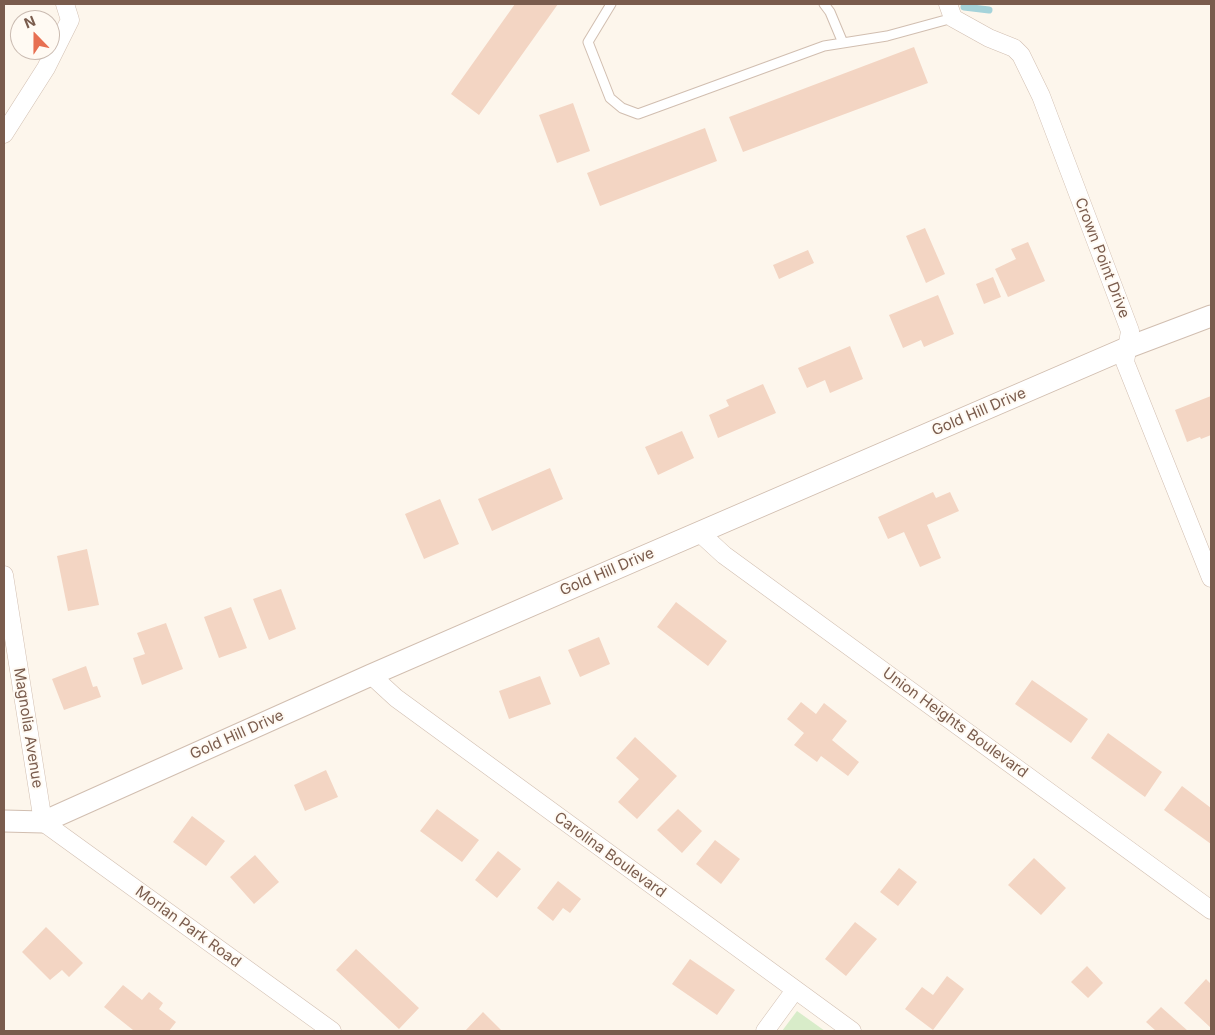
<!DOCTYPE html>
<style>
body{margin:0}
#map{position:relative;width:1215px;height:1035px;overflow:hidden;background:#fdf6ec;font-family:Inter,sans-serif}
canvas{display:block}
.frame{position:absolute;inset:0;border:5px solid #7a5c4d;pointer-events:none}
.north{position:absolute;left:10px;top:10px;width:50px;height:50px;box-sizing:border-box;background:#fffaf3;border:1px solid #cabbb1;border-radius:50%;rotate:338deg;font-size:14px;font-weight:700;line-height:20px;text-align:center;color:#7a5c4d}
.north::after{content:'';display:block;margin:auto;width:18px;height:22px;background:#e76f51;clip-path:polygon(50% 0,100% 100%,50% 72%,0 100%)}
</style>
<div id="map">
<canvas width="1215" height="1035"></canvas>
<div class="frame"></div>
<div class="north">N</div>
</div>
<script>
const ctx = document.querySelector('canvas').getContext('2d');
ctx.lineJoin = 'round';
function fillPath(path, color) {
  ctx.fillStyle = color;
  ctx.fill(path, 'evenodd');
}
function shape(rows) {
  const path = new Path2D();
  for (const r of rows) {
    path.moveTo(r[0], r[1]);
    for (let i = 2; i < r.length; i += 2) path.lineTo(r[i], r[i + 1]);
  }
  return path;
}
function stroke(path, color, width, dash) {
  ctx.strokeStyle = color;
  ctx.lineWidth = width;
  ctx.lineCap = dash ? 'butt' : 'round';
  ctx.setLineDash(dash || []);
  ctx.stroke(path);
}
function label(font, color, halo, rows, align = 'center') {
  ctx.font = font + ' Inter,sans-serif';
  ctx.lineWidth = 4;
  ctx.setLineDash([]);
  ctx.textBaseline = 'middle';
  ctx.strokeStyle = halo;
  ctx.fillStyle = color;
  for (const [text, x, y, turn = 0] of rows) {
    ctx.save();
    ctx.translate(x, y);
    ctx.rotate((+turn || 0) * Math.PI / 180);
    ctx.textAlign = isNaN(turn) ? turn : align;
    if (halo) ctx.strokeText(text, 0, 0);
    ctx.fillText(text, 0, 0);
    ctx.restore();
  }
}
fillPath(shape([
 [797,1011,825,1031,782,1031]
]), '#d8ecc9');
stroke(shape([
 [964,7,989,10]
]), '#a5d3da', 7);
fillPath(shape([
 [515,4,558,4,479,115,451,94],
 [914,47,928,83,743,152,729,117],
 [573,103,590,151,557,163,539,115],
 [705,128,717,161,600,206,587,173],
 [925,228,945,274,926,283,906,236],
 [1028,242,1045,281,1008,297,995,269,1016,259,1011,249],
 [808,250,814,263,779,279,773,265],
 [993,277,1001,297,984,304,976,284],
 [938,295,954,334,924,347,921,340,903,348,889,315],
 [850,346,863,379,830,393,825,380,807,388,798,368],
 [763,384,776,413,718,438,709,415,729,406,726,400],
 [1211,396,1211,435,1201,439,1200,437,1187,442,1175,410],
 [682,431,694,458,658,475,645,447],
 [550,468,563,499,492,531,478,499],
 [933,492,936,498,950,492,959,511,927,525,941,558,920,567,904,532,888,539,878,517],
 [440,499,459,544,424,559,405,514],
 [87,549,99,605,68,611,57,556],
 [281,589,296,629,269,640,253,599],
 [676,602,727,641,708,666,657,627],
 [231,607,247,648,219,658,204,617],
 [166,623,183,669,142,685,133,658,145,654,137,633],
 [599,637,610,664,580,677,568,650],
 [86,666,93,687,97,686,101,697,64,710,52,679],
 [540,676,551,704,509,719,499,691],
 [1032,680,1088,719,1071,743,1015,704],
 [801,702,816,714,824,703,847,721,832,740,859,762,848,776,821,756,817,762,794,745,804,733,787,719],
 [1108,733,1162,772,1145,797,1091,758],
 [635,737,677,776,637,819,618,802,639,779,616,758],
 [326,770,338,797,305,811,294,785],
 [1182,786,1211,808,1211,844,1164,810],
 [437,809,479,840,462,862,420,831],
 [678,809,702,831,682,853,657,830],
 [192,816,225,841,206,866,173,842],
 [715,840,740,859,721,884,696,864],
 [498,851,521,869,497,898,475,880],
 [255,855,279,882,254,904,230,877],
 [1034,858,1066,888,1041,915,1008,885],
 [899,868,917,882,898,906,880,892],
 [558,881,581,899,570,913,563,908,553,921,537,908],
 [855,922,877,939,846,976,825,959],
 [46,927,83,963,69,977,62,970,50,980,22,952],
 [356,949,419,1008,399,1029,336,970],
 [690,959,735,990,717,1015,672,984],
 [1087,966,1103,983,1088,998,1071,982],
 [947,976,964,989,933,1030,905,1009,922,987,933,995],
 [1206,979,1211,984,1211,1028,1184,1003],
 [123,985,142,1000,149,992,163,1003,159,1009,176,1022,169,1031,132,1031,133,1030,104,1007],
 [1161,1007,1188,1031,1156,1031,1146,1022],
 [483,1012,501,1030,500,1031,465,1031]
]), '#f3d5c3');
const service = shape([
 [611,4,588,42,610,98,622,108,638,114,824,46,887,36,953,18],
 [824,4,830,12,843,43]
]);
const minor = shape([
 [948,4,953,18,989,38,1014,48,1021,55,1041,96,1130,331,1125,362,1211,578],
 [4,134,46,68,70,20,65,4],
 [700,533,724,555,1211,910],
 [4,575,43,822,332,1031],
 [371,675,396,698,852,1031],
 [765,1031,795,990]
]);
const tertiary = shape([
 [4,821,43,822,371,675,638,559,1129,347,1211,316]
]);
stroke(service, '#d1beb0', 11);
stroke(minor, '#d1beb0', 19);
stroke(tertiary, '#d1beb0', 23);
stroke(service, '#fff', 9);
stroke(minor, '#fff', 18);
stroke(tertiary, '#fff', 21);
label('15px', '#7a5c4d', '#fffaf3', [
 ["Crown Point Drive",1102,258,69],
 ["Gold Hill Drive",979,412,-23],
 ["Gold Hill Drive",607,572,-23],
 ["Union Heights Boulevard",955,723,36],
 ["Magnolia Avenue",28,728,81],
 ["Gold Hill Drive",237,735,-24],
 ["Carolina Boulevard",610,855,36],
 ["Morlan Park Road",188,927,36]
]);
</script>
